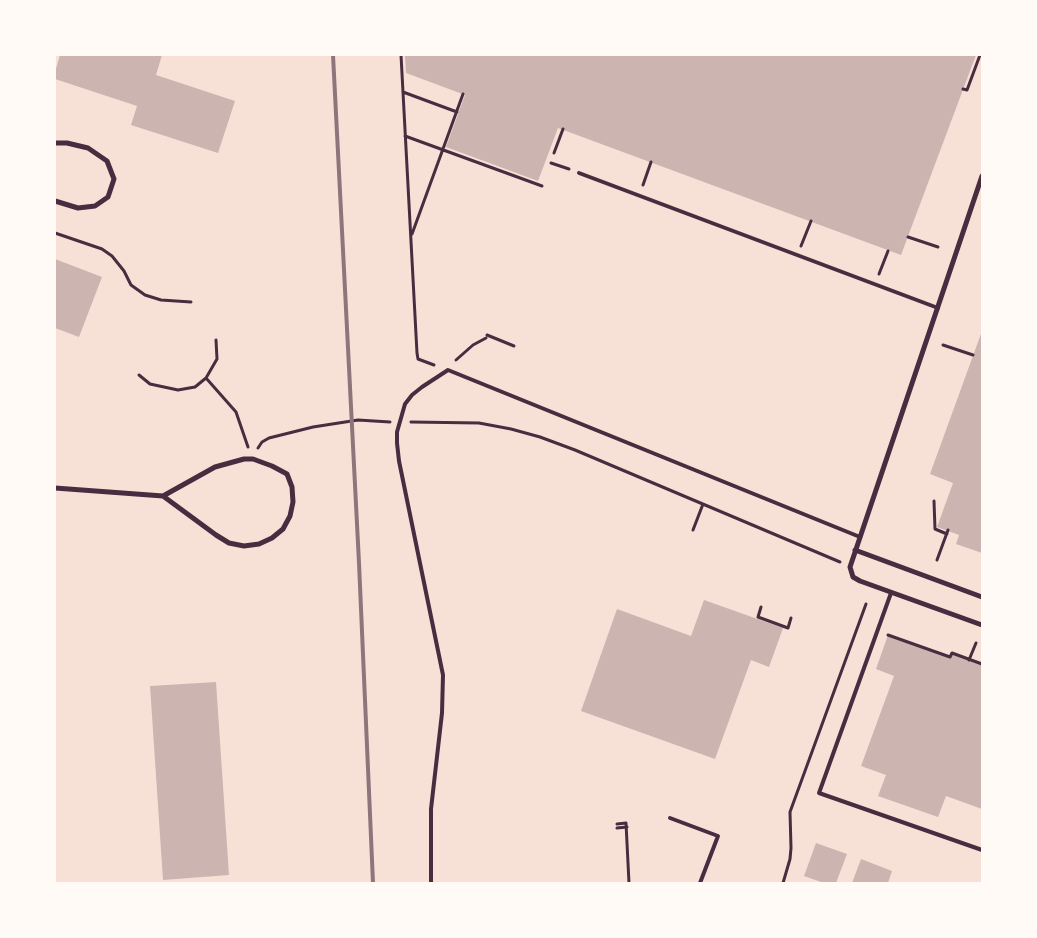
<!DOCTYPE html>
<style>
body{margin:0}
#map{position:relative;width:1037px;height:938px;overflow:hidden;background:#f7e1d7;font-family:Lora,serif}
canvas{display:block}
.frame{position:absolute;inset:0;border:56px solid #fffaf5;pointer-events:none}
</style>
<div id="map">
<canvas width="1037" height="938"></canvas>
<div class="frame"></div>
</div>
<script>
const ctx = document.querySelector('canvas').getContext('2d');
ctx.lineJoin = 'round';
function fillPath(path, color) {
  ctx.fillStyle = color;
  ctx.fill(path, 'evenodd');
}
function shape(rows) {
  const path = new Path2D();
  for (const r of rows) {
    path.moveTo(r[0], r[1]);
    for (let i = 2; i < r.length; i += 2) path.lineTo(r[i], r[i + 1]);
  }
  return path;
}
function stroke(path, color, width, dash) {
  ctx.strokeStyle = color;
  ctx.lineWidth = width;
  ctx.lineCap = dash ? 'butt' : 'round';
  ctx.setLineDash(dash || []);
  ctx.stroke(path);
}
fillPath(shape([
 [60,55,162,55,156,75,235,101,218,153,131,125,137,106,55,79,55,72],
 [405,55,976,55,901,255,558,128,538,181,446,147,465,95,406,73],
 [55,259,102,277,79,337,55,328],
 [982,331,982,553,956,544,959,535,937,527,953,483,930,474],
 [704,600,783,628,769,667,751,660,715,759,581,711,617,609,691,636],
 [888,635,950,657,952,653,982,664,982,809,946,796,938,817,878,796,886,775,861,766,894,676,876,669],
 [216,682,229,875,163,880,150,686],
 [816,843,847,854,836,883,824,883,804,876],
 [861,859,892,871,888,883,852,883]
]), '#ccb4b1');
stroke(shape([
 [401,55,417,353,418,359,434,365],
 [963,89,967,90,980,55],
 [403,92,457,112],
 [405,136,542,186],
 [554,153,563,129],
 [551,163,569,169],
 [643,185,651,162],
 [55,233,102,249,112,256,124,271,131,285,145,295,161,300,191,302],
 [412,234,463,94],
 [908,237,938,247],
 [801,246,811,221],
 [879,274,888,251],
 [487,335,514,346],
 [943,345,973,355],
 [456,360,473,345,486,338],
 [139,375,150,384,178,390,195,387,206,378,217,359,216,340],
 [206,378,236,412,248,447],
 [411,422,479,423,511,429,540,437,575,450,840,562],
 [258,448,262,442,269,438,313,427,358,420,390,422],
 [934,501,935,529,947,534],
 [693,530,703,504],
 [937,560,948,530],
 [761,607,758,617,788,628,791,618],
 [888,635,950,657,952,653,982,664],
 [969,660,976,643],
 [617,824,626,823,629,883],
 [617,828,627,827],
 [783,883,790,859,791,848,790,812,866,604]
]), '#4a2c40', 3);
stroke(shape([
 [579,173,938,308],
 [891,593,819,793,982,850],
 [670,818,718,836,700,883],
 [431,883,431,809,442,713,443,675,399,461,397,443,397,432,405,404,412,395,422,387,448,370,860,537]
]), '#4a2c40', 4);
stroke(shape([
 [55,143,67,143,88,148,107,161,114,179,108,197,95,206,78,208,55,201],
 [982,176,850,567,853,577,860,581,982,625],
 [244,459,253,459,272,466,287,474,292,487,293,502,290,516,283,529,272,538,259,544,244,546,229,543,216,535,163,496,215,467,244,459],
 [55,488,163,496],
 [855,550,982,597]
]), '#4a2c40', 5);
stroke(shape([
 [333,55,359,563,373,883]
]), '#8f747c', 4);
</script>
